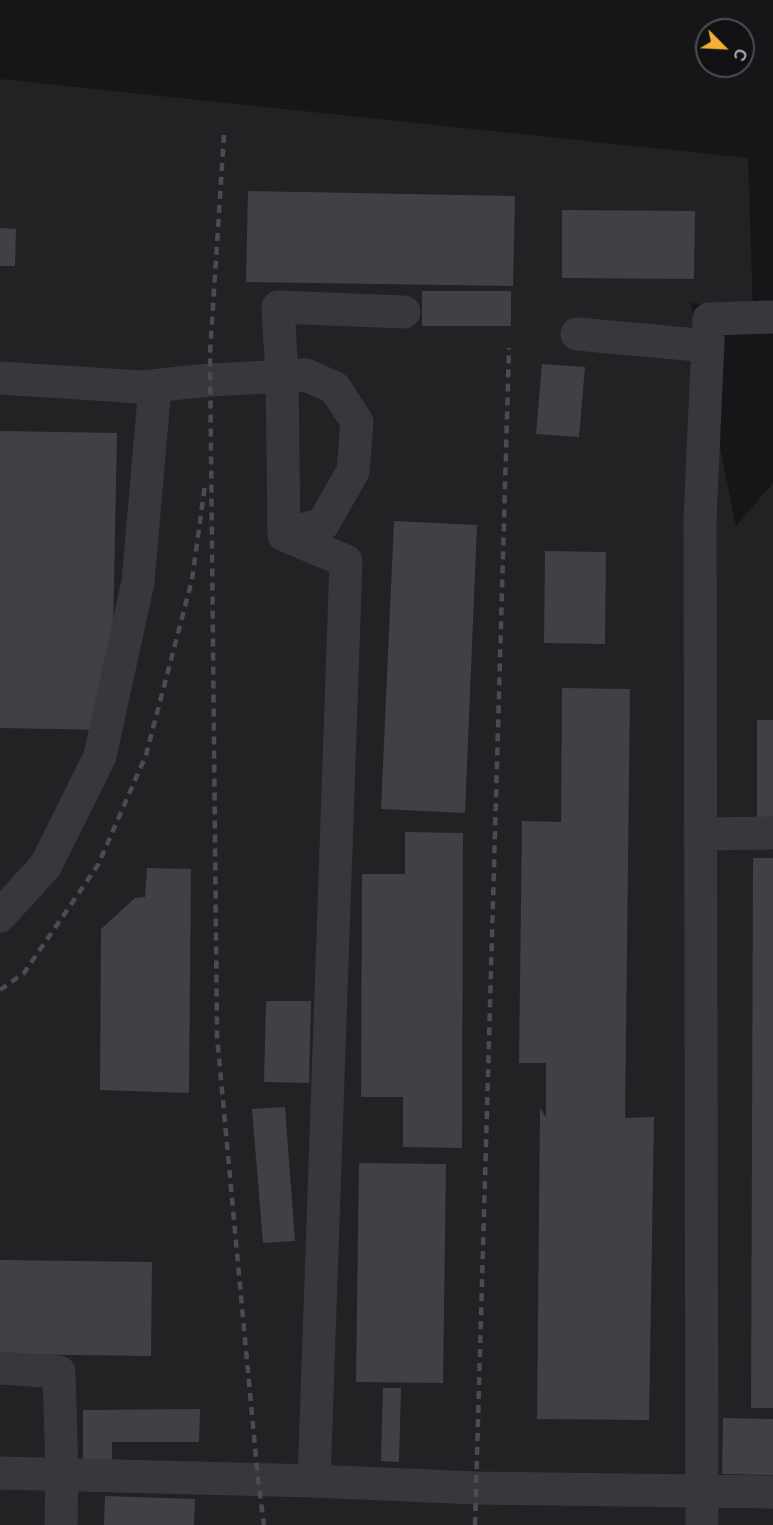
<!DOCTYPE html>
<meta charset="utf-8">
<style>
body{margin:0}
#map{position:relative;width:773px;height:1525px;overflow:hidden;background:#161618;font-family:"DM Sans",sans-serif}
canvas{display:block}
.north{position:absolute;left:695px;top:18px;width:60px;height:60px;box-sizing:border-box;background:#111113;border:2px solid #4d4f55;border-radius:50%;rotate:114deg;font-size:16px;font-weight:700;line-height:24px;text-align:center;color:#a8adb8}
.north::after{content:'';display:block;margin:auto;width:21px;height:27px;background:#f2b134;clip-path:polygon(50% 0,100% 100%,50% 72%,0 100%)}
</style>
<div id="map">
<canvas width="773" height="1525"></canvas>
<div class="north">С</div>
</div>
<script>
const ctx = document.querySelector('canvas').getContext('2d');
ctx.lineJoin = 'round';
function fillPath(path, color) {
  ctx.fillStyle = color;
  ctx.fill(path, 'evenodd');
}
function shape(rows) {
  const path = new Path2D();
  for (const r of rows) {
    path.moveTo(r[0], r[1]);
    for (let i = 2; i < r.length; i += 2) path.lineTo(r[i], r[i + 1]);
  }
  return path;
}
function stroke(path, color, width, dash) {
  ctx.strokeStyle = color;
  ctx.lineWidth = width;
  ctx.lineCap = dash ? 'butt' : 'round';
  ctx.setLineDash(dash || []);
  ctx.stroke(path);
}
fillPath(shape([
 [0,79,748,158,753,310,691,303,736,526,773,483,773,1525,0,1525]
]), '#222225');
fillPath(shape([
 [248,191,515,196,513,286,246,282],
 [562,210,695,211,694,279,562,278],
 [0,228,16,229,15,266,0,266],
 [422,291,511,291,511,326,422,326],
 [542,364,585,367,579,437,536,434],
 [0,431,117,433,111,730,0,728],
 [394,521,477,525,465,813,381,809],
 [545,551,606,552,605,644,544,643],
 [562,688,630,689,625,1118,654,1117,649,1420,537,1419,540,1108,546,1117,546,1063,519,1063,522,821,561,822],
 [757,720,773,720,773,822,757,822],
 [405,832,463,833,462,1148,403,1147,403,1097,361,1097,362,874,405,874],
 [753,858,773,858,773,1408,751,1408],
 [147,868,191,869,189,1093,100,1090,101,929,135,898,145,897],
 [266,1001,311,1001,309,1083,264,1082],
 [285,1107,295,1241,263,1243,252,1109],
 [359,1163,446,1164,443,1383,356,1382],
 [0,1260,152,1262,151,1356,0,1354],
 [383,1388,401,1388,399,1462,381,1461],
 [200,1409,199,1442,112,1442,112,1461,83,1461,83,1410],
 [723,1418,773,1419,773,1475,722,1474],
 [105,1496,195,1499,194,1525,104,1525]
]), '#404145');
stroke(shape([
 [577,334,708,346],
 [0,378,141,387,210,380,306,375,335,388,357,422,353,471,323,524,284,535],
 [701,834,773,833],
 [0,916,46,865,100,756,138,582,155,386],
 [0,1368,59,1372,62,1475,61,1525],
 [0,1473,314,1481,346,561,284,535,282,376,278,307,404,312],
 [314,1481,476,1488,773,1492],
 [702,1525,700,519,709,319,772,317]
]), '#37383d', 33);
stroke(shape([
 [224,135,210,353,217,1036,258,1480,264,1525],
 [0,990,24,973,98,865,146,755,192,580,205,485],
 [475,1525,509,348]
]), '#4a4c52', 4.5, [8, 6]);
</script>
